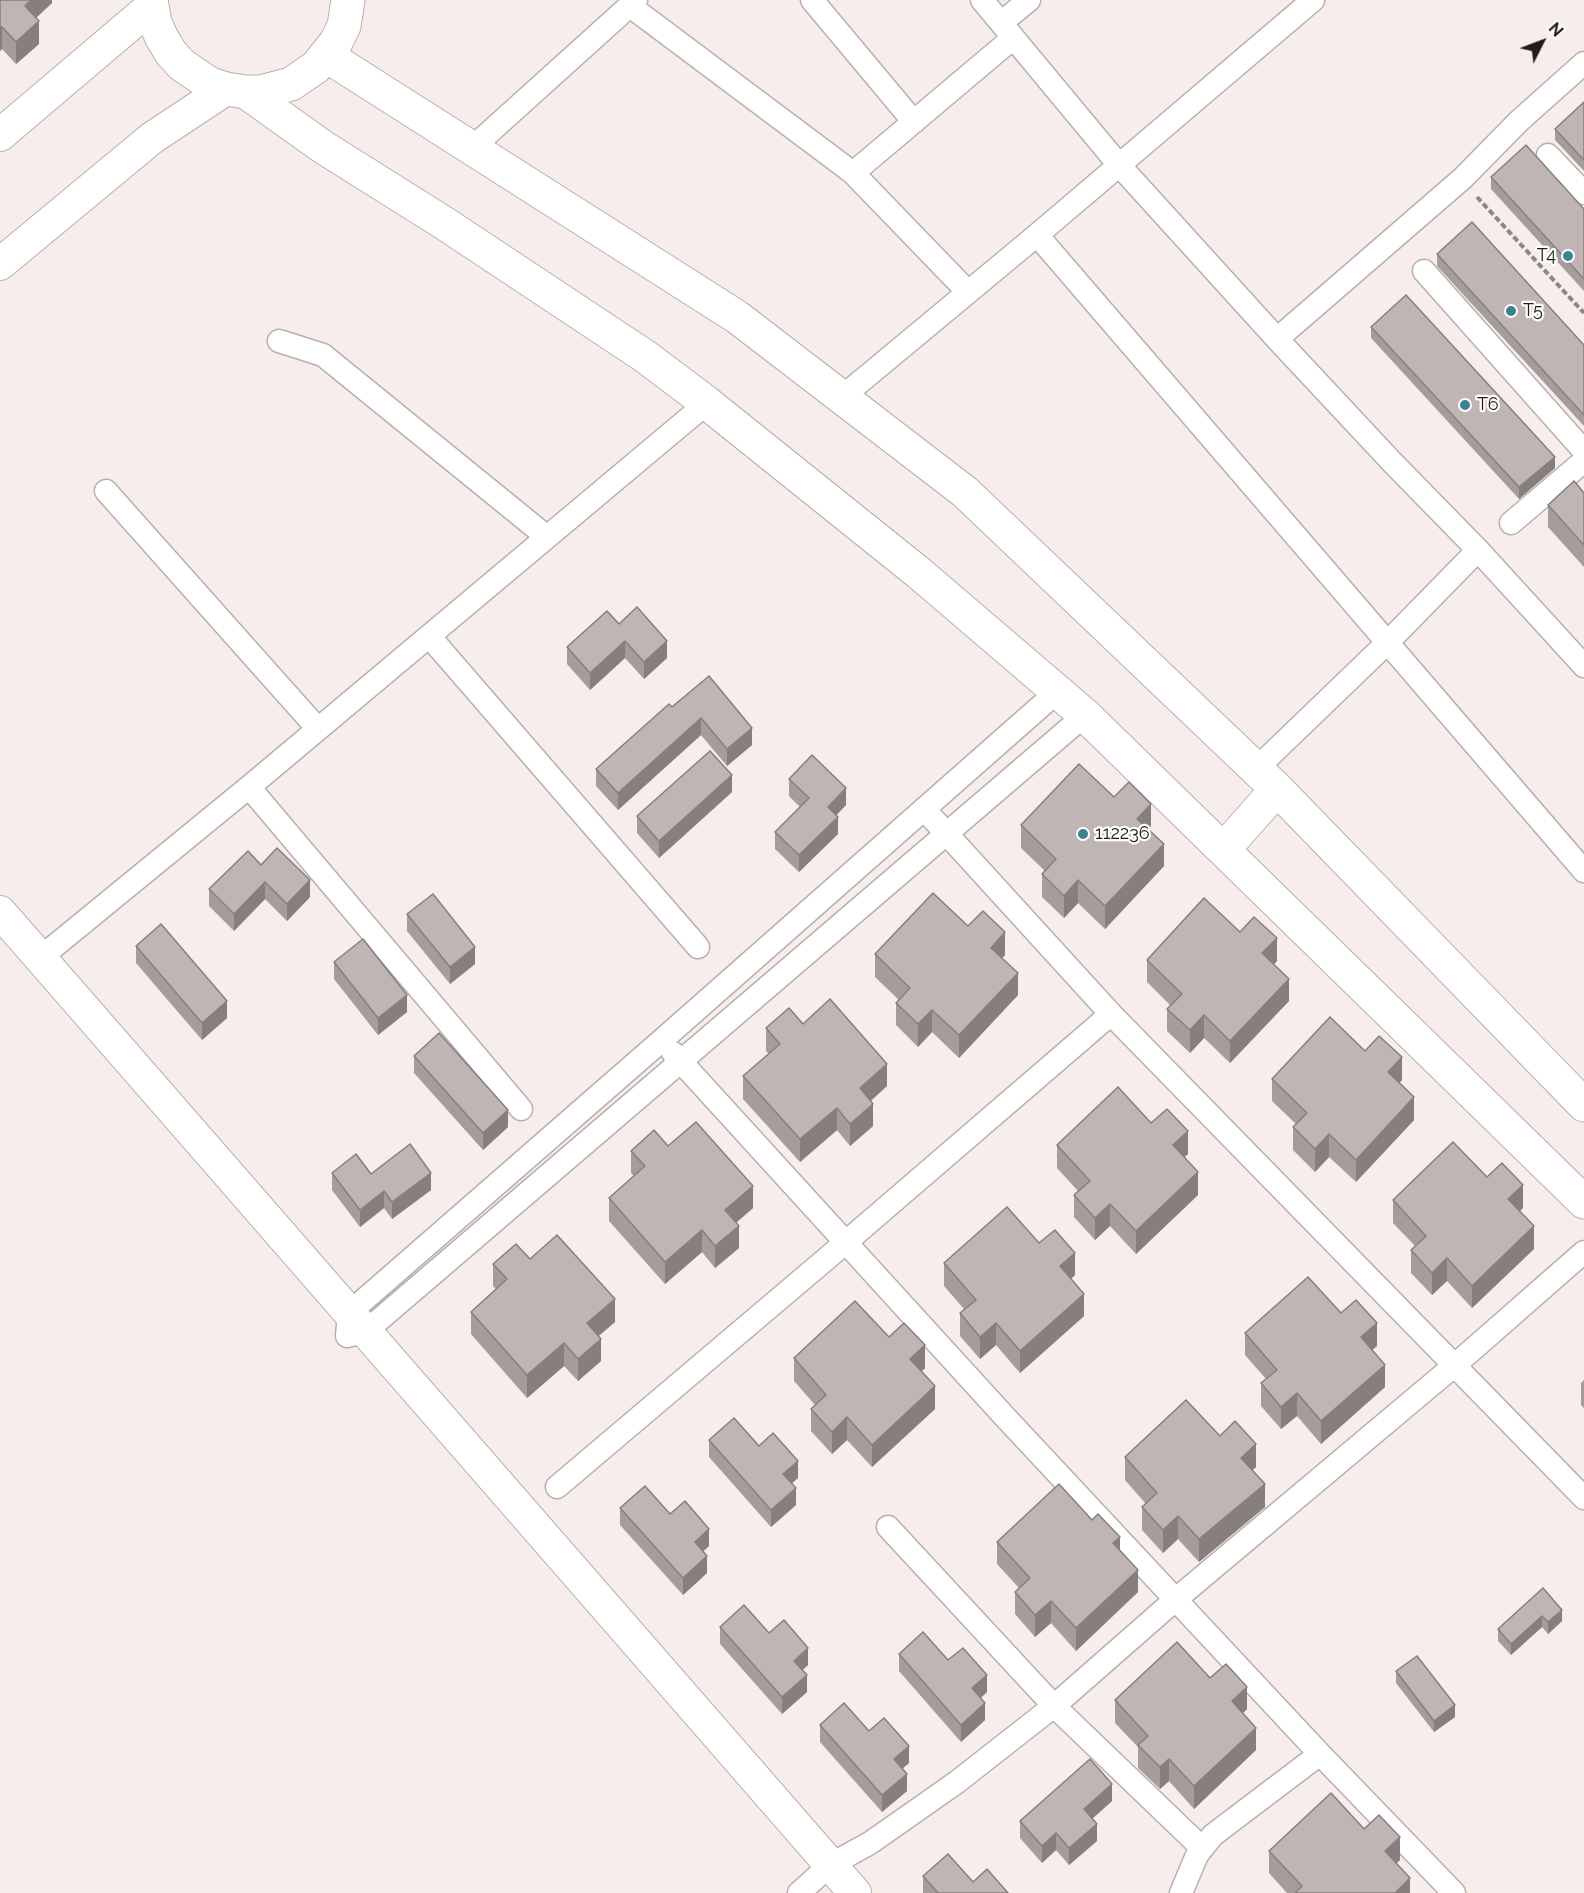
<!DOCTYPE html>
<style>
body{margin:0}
#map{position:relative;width:1584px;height:1893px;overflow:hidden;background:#f7edeb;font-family:Raleway,sans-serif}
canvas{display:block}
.north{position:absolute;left:1512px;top:12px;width:60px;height:60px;-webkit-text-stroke:4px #fefcfc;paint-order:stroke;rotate:48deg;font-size:16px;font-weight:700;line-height:24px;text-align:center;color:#201d1c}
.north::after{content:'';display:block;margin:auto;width:21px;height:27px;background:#201d1c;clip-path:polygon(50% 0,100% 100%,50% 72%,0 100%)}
</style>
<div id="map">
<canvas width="1584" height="1893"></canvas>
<div class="north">N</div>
</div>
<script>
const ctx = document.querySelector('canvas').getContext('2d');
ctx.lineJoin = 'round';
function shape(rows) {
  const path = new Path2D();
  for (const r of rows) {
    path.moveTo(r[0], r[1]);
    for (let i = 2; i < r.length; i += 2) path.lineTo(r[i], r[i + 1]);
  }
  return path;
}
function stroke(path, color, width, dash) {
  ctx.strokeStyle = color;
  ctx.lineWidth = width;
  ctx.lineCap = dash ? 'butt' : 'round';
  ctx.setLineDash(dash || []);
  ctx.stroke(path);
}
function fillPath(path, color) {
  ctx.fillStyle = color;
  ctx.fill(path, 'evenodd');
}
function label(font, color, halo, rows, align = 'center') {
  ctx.font = font + ' Raleway,sans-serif';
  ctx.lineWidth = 4.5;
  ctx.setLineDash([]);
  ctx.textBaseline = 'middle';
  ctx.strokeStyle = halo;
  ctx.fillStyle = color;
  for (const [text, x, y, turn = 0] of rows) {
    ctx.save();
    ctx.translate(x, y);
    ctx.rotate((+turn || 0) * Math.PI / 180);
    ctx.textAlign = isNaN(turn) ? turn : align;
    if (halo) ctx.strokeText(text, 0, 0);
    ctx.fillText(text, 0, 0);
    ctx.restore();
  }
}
const street = shape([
 [812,0,914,122],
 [982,0,1119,165,1277,339,1391,461,1478,550,1584,666],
 [630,6,853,173,968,292],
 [1001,23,1029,0],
 [472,148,636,0],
 [1548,155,1584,193],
 [853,173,1013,38],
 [1037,235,1584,871],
 [1424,271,1584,451],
 [1277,339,1463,178,1519,121,1584,63],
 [279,341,323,355,547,537],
 [842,397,1037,235,1313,0],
 [106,491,318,729],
 [1511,523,1584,461],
 [429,636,698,947],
 [1058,691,661,1041,349,1313,347,1336,365,1332,1085,715],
 [1256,769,1388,642,1478,550],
 [249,787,521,1109],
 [924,809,1111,1014,1584,1498],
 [40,958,249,787,707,403],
 [673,1053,1005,1417,1320,1754,1454,1893],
 [557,1487,845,1243,1111,1014],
 [888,1527,1054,1706,1202,1848],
 [799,1893,830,1865,870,1843,957,1782,1054,1706,1175,1600,1455,1365,1584,1252],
 [1181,1893,1197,1855,1213,1835,1320,1754]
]);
const secondary = shape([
 [0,135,152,6],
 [0,264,152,138,226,89],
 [0,912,855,1893]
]);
const primary = shape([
 [151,0,155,23,162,38,171,53,182,65,210,84,226,89,246,92,261,92,291,84,316,67,336,42,344,26,348,0],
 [327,56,737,317,965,492,1277,789,1584,1105],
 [246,92,323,147,444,223,646,357,707,403,919,573,1085,715,1584,1202],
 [1224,849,1277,789]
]);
stroke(street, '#b9afad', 25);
stroke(secondary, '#b9afad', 34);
stroke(primary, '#b9afad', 35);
stroke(shape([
 [1477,197,1584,313]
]), '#8d8785', 4, [6, 3]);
stroke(street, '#fff', 22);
stroke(secondary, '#fff', 32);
stroke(primary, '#fff', 33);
fillPath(shape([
 [0,0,52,0,52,3,36,18,39,44,16,64,2,49,0,51],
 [1584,102,1584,171,1555,140,1555,129],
 [1491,177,1584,209,1584,291,1491,189],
 [1437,254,1584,345,1584,426,1437,266],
 [1371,327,1555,468,1519,499,1371,338],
 [1584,493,1584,567,1548,527,1548,505],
 [619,624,667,658,644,679,625,658,590,690,567,664,567,647],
 [709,676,752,745,727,766,701,735,618,810,596,786,596,769],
 [789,779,846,805,836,815,838,834,799,872,775,849,775,832,800,807,789,796],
 [732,792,659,858,637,833,637,816],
 [1114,797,1151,826,1148,829,1164,866,1105,929,1078,903,1064,918,1042,897,1042,874,1045,871,1021,848,1021,825],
 [261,865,310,897,287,921,265,899,234,931,209,906,209,889],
 [407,914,475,964,450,984,407,931],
 [968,926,1005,955,1002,958,1018,995,959,1058,932,1032,918,1047,896,1025,896,1003,899,1000,875,977,875,954],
 [1240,932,1277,961,1274,964,1289,1001,1230,1063,1204,1038,1190,1053,1167,1031,1167,1009,1170,1005,1147,982,1147,960],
 [136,946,227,1018,202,1040,136,963],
 [334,962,407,1012,378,1035,334,979],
 [803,1024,887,1086,871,1101,873,1126,850,1146,837,1130,800,1162,743,1099,743,1076,769,1054,766,1051,766,1028],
 [1365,1051,1402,1080,1399,1083,1414,1120,1356,1182,1329,1157,1315,1172,1293,1150,1293,1127,1296,1124,1272,1101,1272,1079],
 [414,1056,508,1127,483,1150,414,1073],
 [1151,1123,1188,1154,1184,1157,1198,1195,1136,1254,1110,1226,1095,1240,1074,1217,1074,1195,1078,1191,1057,1168,1057,1145],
 [668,1146,753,1208,736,1223,739,1248,715,1268,702,1252,665,1284,609,1221,609,1198,634,1176,631,1173,631,1151],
 [332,1173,371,1174,431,1190,392,1219,384,1208,360,1227,332,1190],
 [1487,1177,1523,1208,1520,1211,1534,1249,1472,1308,1447,1281,1432,1295,1411,1273,1411,1250,1415,1246,1393,1223,1393,1200],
 [1039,1243,1075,1275,1071,1279,1084,1316,1020,1373,996,1345,980,1359,960,1336,960,1313,964,1309,944,1286,944,1263],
 [530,1259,615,1322,598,1336,601,1361,578,1381,564,1366,527,1398,471,1334,471,1312,496,1289,493,1286,493,1264],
 [1341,1313,1377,1346,1372,1350,1385,1387,1321,1444,1297,1416,1281,1429,1261,1406,1261,1383,1266,1379,1245,1355,1245,1333],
 [889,1337,925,1368,921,1372,935,1409,872,1467,847,1440,832,1454,811,1431,811,1409,815,1405,794,1381,794,1358],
 [1584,1380,1584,1408,1581,1405,1581,1383],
 [1220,1436,1256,1467,1252,1470,1265,1507,1199,1562,1178,1539,1163,1553,1142,1530,1142,1507,1146,1504,1125,1480,1125,1457],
 [709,1440,759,1446,798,1478,792,1483,796,1505,771,1527,709,1457],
 [620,1508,670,1514,709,1546,703,1551,707,1573,683,1595,620,1525],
 [997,1542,1120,1550,1138,1592,1076,1651,1051,1623,1035,1637,1015,1614,1015,1592,1019,1588,997,1564],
 [1543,1588,1562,1621,1548,1634,1542,1627,1511,1655,1498,1641,1498,1629],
 [720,1627,769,1633,808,1665,802,1670,807,1692,782,1714,720,1644],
 [899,1654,948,1660,987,1692,981,1698,985,1720,961,1742,899,1671],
 [1396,1671,1455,1717,1434,1732,1396,1683],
 [1210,1678,1247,1709,1243,1713,1256,1750,1194,1809,1169,1781,1160,1789,1138,1768,1138,1747,1115,1723,1115,1700],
 [820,1725,869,1731,909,1763,902,1768,907,1791,882,1812,820,1742],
 [1112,1801,1092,1819,1097,1841,1069,1865,1056,1850,1042,1863,1020,1838,1020,1821],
 [1364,1829,1400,1860,1396,1863,1410,1893,1287,1893,1269,1873,1269,1851],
 [923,1876,973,1882,1008,1893,923,1893]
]), '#a49d9b');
fillPath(shape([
 [31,0,52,0,52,3,25,28,25,6],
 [39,21,39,44,16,64,16,42],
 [2,27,2,49,0,51,0,28],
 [1555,457,1555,468,1519,499,1519,487],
 [625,641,625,658,590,690,590,673],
 [667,641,667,658,644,679,644,662],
 [701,718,701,735,618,810,618,793],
 [752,728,752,745,727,766,727,749],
 [732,775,732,792,659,858,659,841],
 [846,788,846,805,828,824,828,807],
 [1151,804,1151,826,1137,841,1137,819],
 [838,817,838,834,799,872,799,855],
 [1164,844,1164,866,1105,929,1105,906],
 [310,880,310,897,287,921,287,904],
 [1078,880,1078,903,1064,918,1064,896],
 [265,882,265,899,234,931,234,914],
 [1005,932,1005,955,991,970,991,948],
 [1277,938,1277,961,1262,976,1262,953],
 [475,947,475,964,450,984,450,967],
 [1018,973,1018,995,959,1058,959,1035],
 [1289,979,1289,1001,1230,1063,1230,1041],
 [407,995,407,1012,378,1035,378,1018],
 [227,1001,227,1018,202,1040,202,1023],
 [932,1010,932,1032,918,1047,918,1024],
 [1204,1015,1204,1038,1190,1053,1190,1030],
 [1402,1057,1402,1080,1388,1095,1388,1072],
 [887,1064,887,1086,860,1110,860,1088],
 [1414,1097,1414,1120,1356,1182,1356,1160],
 [873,1104,873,1126,850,1146,850,1124],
 [837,1108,837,1130,800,1162,800,1139],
 [508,1110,508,1127,483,1150,483,1133],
 [1188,1131,1188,1154,1173,1168,1173,1145],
 [1329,1134,1329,1157,1315,1172,1315,1149],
 [1198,1172,1198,1195,1136,1254,1136,1231],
 [431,1173,431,1190,392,1219,392,1202],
 [1523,1185,1523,1208,1508,1222,1508,1199],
 [753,1186,753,1208,725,1232,725,1210],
 [384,1191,384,1208,360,1227,360,1210],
 [1110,1204,1110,1226,1095,1240,1095,1218],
 [739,1226,739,1248,715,1268,715,1246],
 [1534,1226,1534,1249,1472,1308,1472,1286],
 [702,1230,702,1252,665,1284,665,1262],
 [1075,1253,1075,1275,1060,1289,1060,1266],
 [1447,1258,1447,1281,1432,1295,1432,1273],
 [1084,1294,1084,1316,1020,1373,1020,1351],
 [615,1299,615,1322,587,1346,587,1323],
 [996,1323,996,1345,980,1359,980,1337],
 [1377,1323,1377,1346,1361,1359,1361,1337],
 [601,1339,601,1361,578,1381,578,1359],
 [564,1343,564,1366,527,1398,527,1375],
 [925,1345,925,1368,910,1382,910,1359],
 [1385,1365,1385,1387,1321,1444,1321,1421],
 [935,1386,935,1409,872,1467,872,1445],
 [1297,1393,1297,1416,1281,1429,1281,1407],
 [847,1417,847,1440,832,1454,832,1432],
 [1256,1444,1256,1467,1241,1481,1241,1458],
 [798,1461,798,1478,783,1491,783,1474],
 [1265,1484,1265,1507,1199,1562,1199,1539],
 [796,1488,796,1505,771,1527,771,1510],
 [1178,1516,1178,1539,1163,1553,1163,1530],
 [709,1529,709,1546,695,1559,695,1542],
 [1120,1537,1120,1559,1113,1543],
 [707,1556,707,1573,683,1595,683,1578],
 [1138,1570,1138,1592,1076,1651,1076,1628],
 [1051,1601,1051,1623,1035,1637,1035,1615],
 [1562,1610,1562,1621,1548,1634,1548,1622],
 [1542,1616,1542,1627,1511,1655,1511,1644],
 [808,1648,808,1665,794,1678,794,1661],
 [807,1675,807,1692,782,1714,782,1697],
 [987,1675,987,1692,972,1705,972,1688],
 [1247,1687,1247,1709,1232,1723,1232,1701],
 [985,1703,985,1720,961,1742,961,1725],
 [1455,1705,1455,1717,1434,1732,1434,1721],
 [1256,1728,1256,1750,1194,1809,1194,1786],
 [909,1746,909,1763,894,1776,894,1759],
 [1169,1759,1169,1781,1160,1789,1160,1767],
 [907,1774,907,1791,882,1812,882,1795],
 [1112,1784,1112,1801,1084,1826,1084,1809],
 [1097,1824,1097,1841,1069,1865,1069,1848],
 [1056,1833,1056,1850,1042,1863,1042,1846],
 [1400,1837,1400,1860,1385,1874,1385,1851],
 [1410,1878,1410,1893,1395,1893]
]), '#867f7e');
const building = shape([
 [0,0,31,0,25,6,39,21,16,42,2,27,0,28,0,0],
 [1584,102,1584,160,1555,129,1584,102],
 [1526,145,1584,209,1584,279,1491,177,1526,145],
 [1472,222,1584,345,1584,415,1437,254,1472,222],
 [1406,295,1555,457,1519,487,1371,327,1406,295],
 [1574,481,1584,493,1584,545,1548,505,1574,481],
 [637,607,667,641,644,662,625,641,590,673,567,647,607,611,619,624,637,607],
 [709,676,752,728,727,749,701,718,618,793,596,769,669,704,672,707,709,676],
 [710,751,732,775,659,841,637,816,710,751],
 [812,755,846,788,828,807,838,817,799,855,775,832,809,798,789,779,812,755],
 [1079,764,1114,797,1129,782,1151,804,1137,819,1164,844,1105,906,1078,880,1064,896,1042,874,1056,859,1021,825,1079,764],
 [277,848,310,880,287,904,265,882,234,914,209,889,248,851,261,865,277,848],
 [933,893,968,926,983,911,1005,932,991,948,1018,973,959,1035,932,1010,918,1024,896,1003,910,988,875,954,933,893],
 [433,894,475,947,450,967,407,914,433,894],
 [1204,898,1240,932,1254,917,1277,938,1262,953,1289,979,1230,1041,1204,1015,1190,1030,1167,1009,1182,994,1147,960,1204,898],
 [161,924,227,1001,202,1023,136,946,161,924],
 [363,939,407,995,378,1018,334,962,363,939],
 [830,999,887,1064,860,1088,873,1104,850,1124,837,1108,800,1139,743,1076,780,1044,766,1028,789,1008,803,1024,830,999],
 [1330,1017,1365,1051,1379,1036,1402,1057,1388,1072,1414,1097,1356,1160,1329,1134,1315,1149,1293,1127,1307,1113,1272,1079,1330,1017],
 [439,1033,508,1110,483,1133,414,1056,439,1033],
 [1118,1087,1151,1123,1167,1109,1188,1131,1173,1145,1198,1172,1136,1231,1110,1204,1095,1218,1074,1195,1090,1181,1057,1145,1118,1087],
 [696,1122,753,1186,725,1210,739,1226,715,1246,702,1230,665,1262,609,1198,645,1166,631,1151,654,1130,668,1146,696,1122],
 [1453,1142,1487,1177,1502,1163,1523,1185,1508,1199,1534,1226,1472,1286,1447,1258,1432,1273,1411,1250,1426,1236,1393,1200,1453,1142],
 [410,1144,431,1173,392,1202,384,1191,360,1210,332,1173,356,1154,371,1174,410,1144],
 [1007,1207,1039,1243,1055,1230,1075,1253,1060,1266,1084,1294,1020,1351,996,1323,980,1337,960,1313,976,1300,944,1263,1007,1207],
 [557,1235,615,1299,587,1323,601,1339,578,1359,564,1343,527,1375,471,1312,507,1279,493,1264,516,1244,530,1259,557,1235],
 [1308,1277,1341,1313,1356,1300,1377,1323,1361,1337,1385,1365,1321,1421,1297,1393,1281,1407,1261,1383,1277,1370,1245,1333,1308,1277],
 [855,1301,889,1337,904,1323,925,1345,910,1359,935,1386,872,1445,847,1417,832,1432,811,1409,826,1395,794,1358,855,1301],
 [1186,1400,1220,1436,1235,1421,1256,1444,1241,1458,1265,1484,1199,1539,1178,1516,1163,1530,1142,1507,1157,1493,1125,1457,1186,1400],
 [734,1418,759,1446,773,1433,798,1461,783,1474,796,1488,771,1510,709,1440,734,1418],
 [1059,1484,1092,1520,1098,1514,1120,1537,1113,1543,1138,1570,1076,1628,1051,1601,1035,1615,1015,1592,1030,1578,997,1542,1059,1484],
 [645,1486,670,1514,685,1501,709,1529,695,1542,707,1556,683,1578,620,1508,645,1486],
 [1543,1588,1562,1610,1548,1622,1542,1616,1511,1644,1498,1629,1543,1588],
 [744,1605,769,1633,784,1620,808,1648,794,1661,807,1675,782,1697,720,1627,744,1605],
 [923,1632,948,1660,963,1648,987,1675,972,1688,985,1703,961,1725,899,1654,923,1632],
 [1177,1642,1210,1678,1226,1664,1247,1687,1232,1701,1256,1728,1194,1786,1169,1759,1160,1767,1138,1745,1148,1736,1115,1700,1177,1642],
 [1417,1656,1455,1705,1434,1721,1396,1671,1417,1656],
 [844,1703,869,1731,884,1718,909,1746,894,1759,907,1774,882,1795,820,1725,844,1703],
 [1090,1759,1112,1784,1084,1809,1097,1824,1069,1848,1056,1833,1042,1846,1020,1821,1090,1759],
 [1331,1793,1364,1829,1379,1815,1400,1837,1385,1851,1410,1878,1395,1893,1295,1893,1302,1886,1269,1851,1331,1793],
 [948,1854,973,1882,987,1869,1008,1893,938,1893,923,1876,948,1854]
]);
fillPath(building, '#bfb6b4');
stroke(building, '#867f7e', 1.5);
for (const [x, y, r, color] of [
 [1568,256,6,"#3d828f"],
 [1511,311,6,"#3d828f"],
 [1465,405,6,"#3d828f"],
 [1083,834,6,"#3d828f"]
]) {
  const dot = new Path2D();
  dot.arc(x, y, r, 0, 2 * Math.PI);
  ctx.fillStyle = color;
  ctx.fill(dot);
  stroke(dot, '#fefcfc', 2);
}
label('18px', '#201d1c', '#fefcfc', [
 ["T4",1556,256,"right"],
 ["T5",1523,311],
 ["T6",1477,405],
 ["112236",1095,834]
], 'left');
</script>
